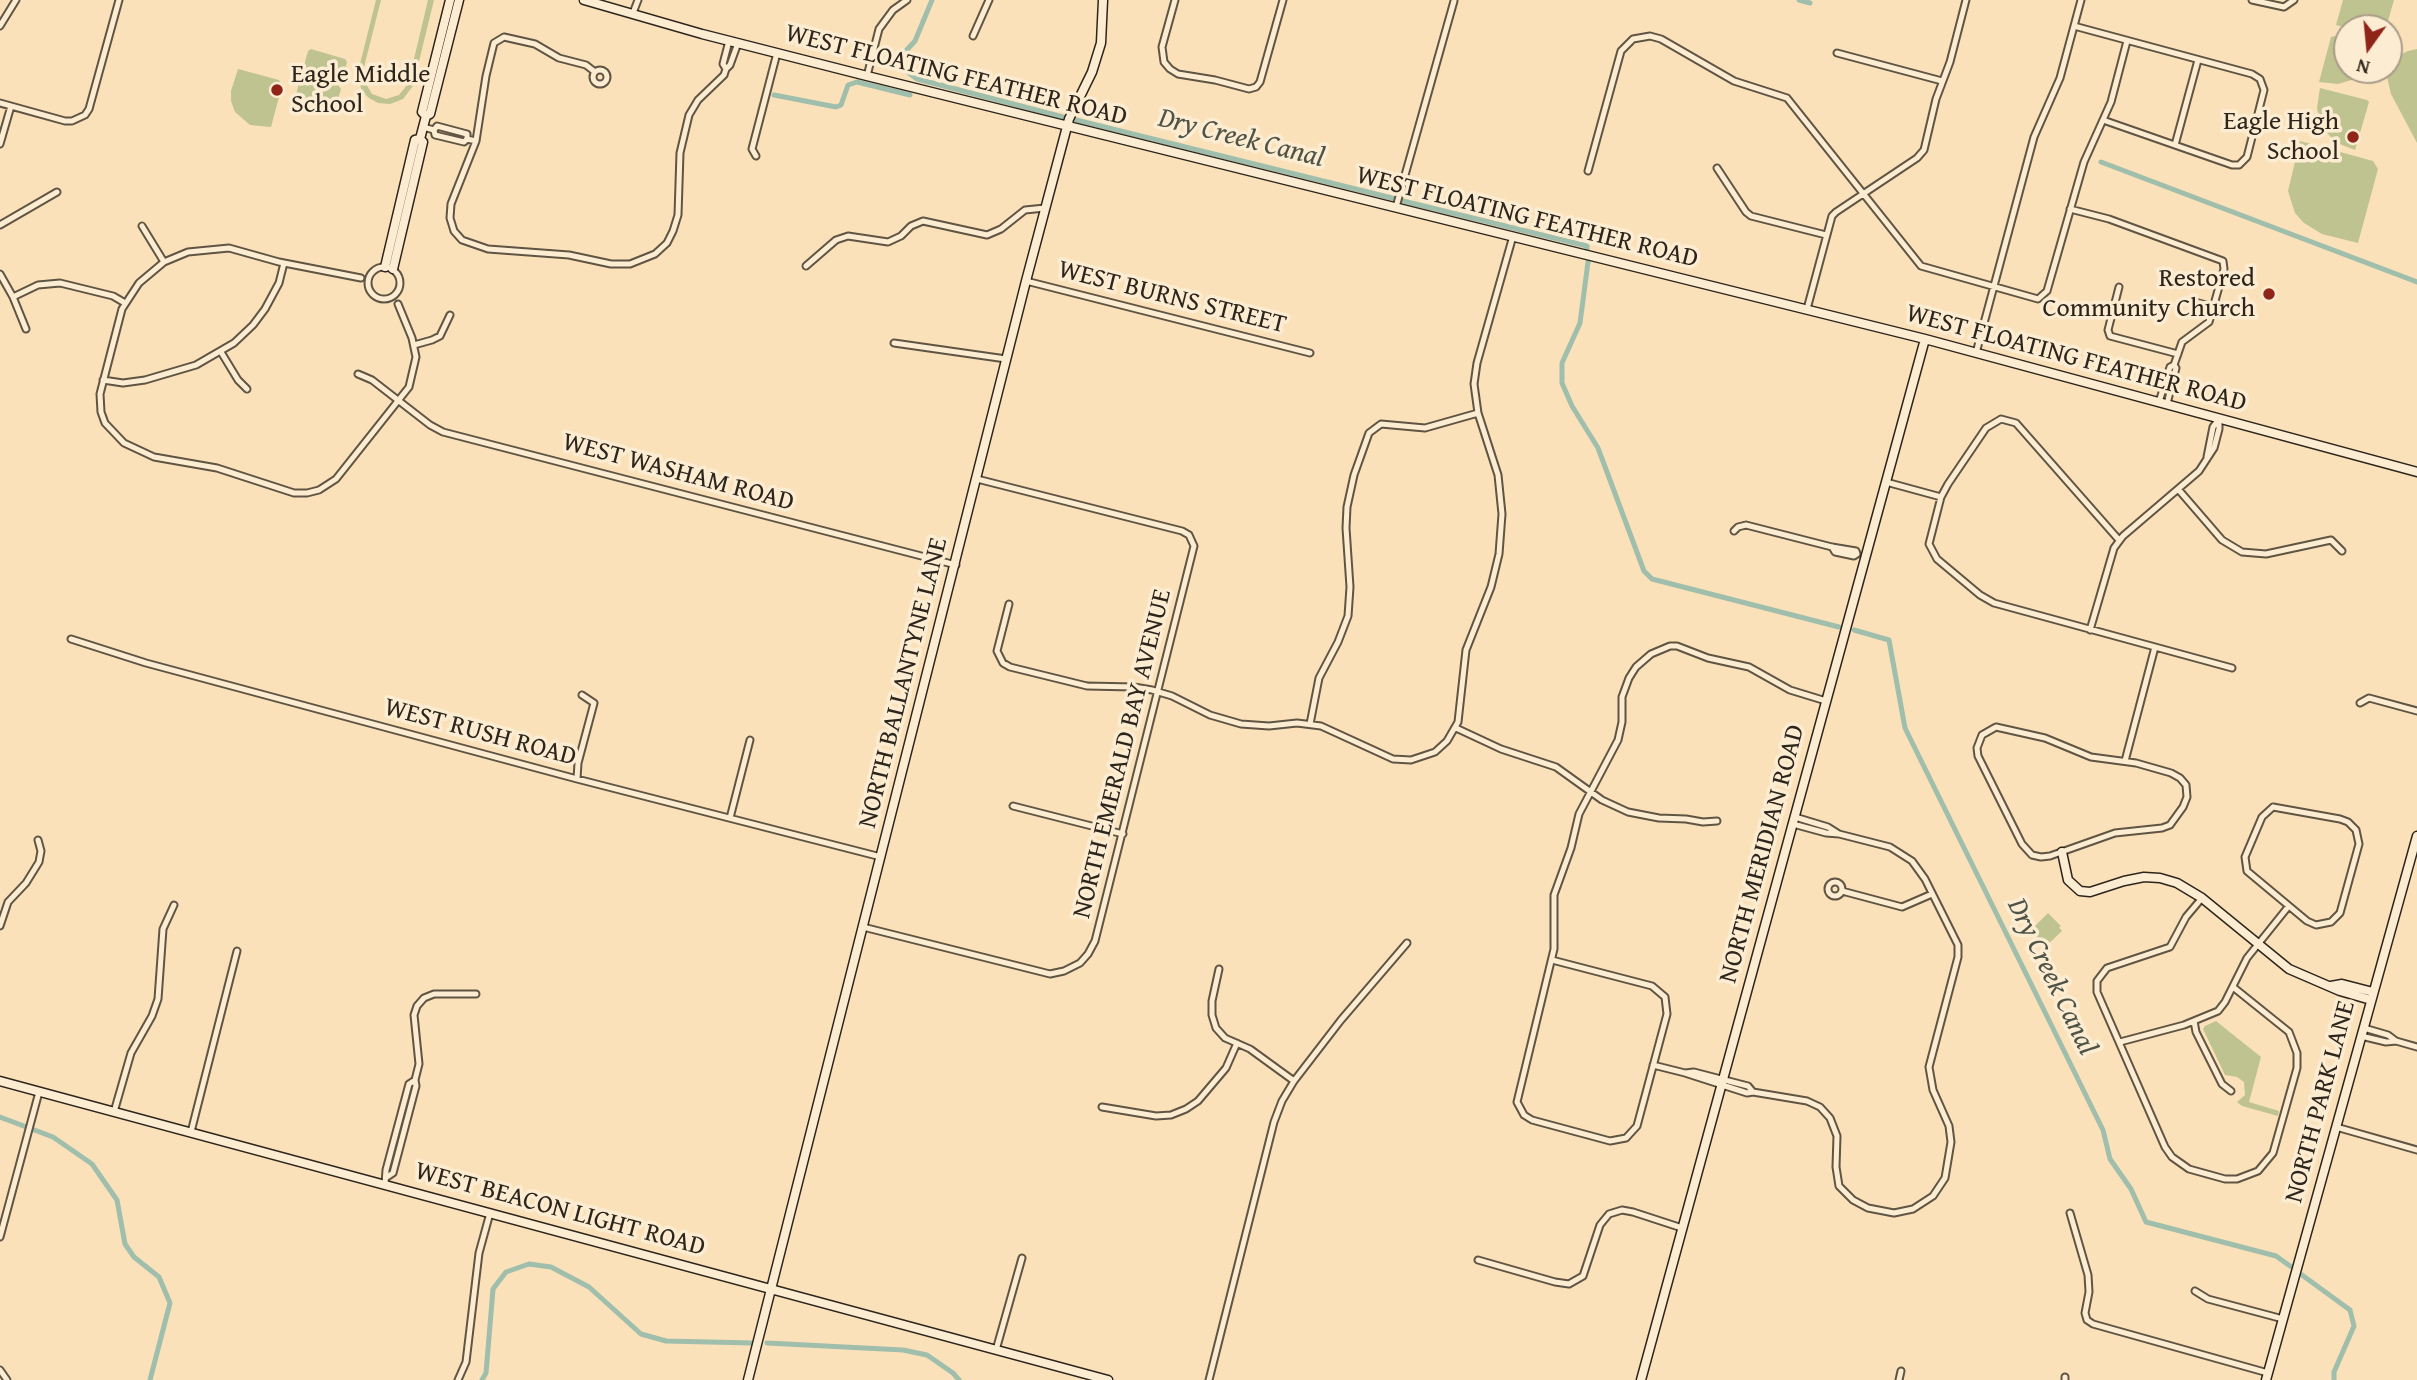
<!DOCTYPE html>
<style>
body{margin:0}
#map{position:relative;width:2417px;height:1380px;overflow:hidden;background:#fae1ba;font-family:"Gentium Book Plus",serif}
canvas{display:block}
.north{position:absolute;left:2333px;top:14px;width:70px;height:70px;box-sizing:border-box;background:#fcecd2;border:2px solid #a99c89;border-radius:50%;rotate:195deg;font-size:19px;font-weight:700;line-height:28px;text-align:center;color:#2d251b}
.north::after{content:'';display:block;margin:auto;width:24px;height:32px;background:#8f2418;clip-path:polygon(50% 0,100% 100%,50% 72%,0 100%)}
</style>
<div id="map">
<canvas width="2417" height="1380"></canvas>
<div class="north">N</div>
</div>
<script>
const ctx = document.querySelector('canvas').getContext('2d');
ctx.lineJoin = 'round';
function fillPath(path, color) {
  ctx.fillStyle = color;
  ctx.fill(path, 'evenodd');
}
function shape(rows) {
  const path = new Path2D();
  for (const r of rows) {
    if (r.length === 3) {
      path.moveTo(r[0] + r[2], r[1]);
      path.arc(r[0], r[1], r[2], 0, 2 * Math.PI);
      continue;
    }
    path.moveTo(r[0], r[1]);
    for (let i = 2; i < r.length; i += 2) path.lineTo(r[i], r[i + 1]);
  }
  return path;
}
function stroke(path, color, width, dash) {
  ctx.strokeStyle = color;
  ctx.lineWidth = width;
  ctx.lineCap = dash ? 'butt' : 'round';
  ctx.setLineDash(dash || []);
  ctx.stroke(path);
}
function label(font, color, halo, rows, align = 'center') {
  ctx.font = font + ' "Gentium Book Plus",serif';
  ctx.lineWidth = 7;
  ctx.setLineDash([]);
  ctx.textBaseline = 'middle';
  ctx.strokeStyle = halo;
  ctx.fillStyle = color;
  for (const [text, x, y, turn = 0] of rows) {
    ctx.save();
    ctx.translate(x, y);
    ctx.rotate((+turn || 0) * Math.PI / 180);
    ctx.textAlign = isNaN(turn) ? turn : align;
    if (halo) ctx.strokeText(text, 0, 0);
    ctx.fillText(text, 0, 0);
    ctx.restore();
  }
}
fillPath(shape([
 [376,0,381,0,363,71,363,79,372,94,386,99,399,95,408,84,428,0,434,0,413,86,403,99,390,104,378,103,369,98,362,91,358,79,359,68],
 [2343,0,2394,0,2386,28,2347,28,2336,25],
 [2335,36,2347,39,2347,70,2368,70,2358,78,2338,84,2319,82,2331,37],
 [311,49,345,59,347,62,342,83,338,85,341,89,335,110,331,112,297,102,295,99,300,78,304,76,302,73,308,51],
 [2417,49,2417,143,2391,94,2387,77,2391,65,2398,56,2408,51],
 [238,69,279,80,282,86,271,127,250,125,235,112,231,101,231,91],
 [2320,88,2367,100,2369,102,2355,150,2337,143,2322,128,2317,108],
 [2300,141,2373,161,2378,169,2358,243,2322,234,2304,223,2295,213,2288,191],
 [2048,913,2061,926,2059,927,2062,931,2046,946,2031,930],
 [2216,1021,2261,1057,2249,1102,2279,1111,2278,1116,2242,1106,2237,1102,2245,1095,2244,1082,2237,1077,2225,1075,2203,1029,2205,1026]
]), '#bec390');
stroke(shape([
 [932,0,915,41,902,55,901,67,917,79,1063,117],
 [1799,0,1810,3],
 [774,95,836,107,841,105,848,85,857,82,910,95],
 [1076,120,1396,199],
 [2101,162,2417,282],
 [1403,201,1587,246,1587,250],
 [1588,262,1580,323,1562,363,1562,383,1572,406,1598,448,1644,571,1652,579,1839,627],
 [1854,630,1889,640,1905,728,2103,1130,2110,1159,2131,1189,2146,1222,2276,1256,2290,1266],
 [0,1117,53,1137,92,1164,117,1200,125,1244,134,1257,159,1277,170,1303,150,1380],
 [2302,1275,2350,1310,2354,1326,2334,1372,2334,1380],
 [767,1343,903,1350,927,1355,953,1373,959,1380],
 [482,1380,486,1373,493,1289,506,1272,529,1264,551,1267,589,1287,641,1334,666,1341,752,1343]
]), '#9fbeab', 5);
const street = shape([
 [1175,0,1162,47,1164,62,1170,69,1178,74,1215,80,1249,89,1256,87,1260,82,1283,0],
 [2252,0,2284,7,2294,0],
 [633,13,638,0],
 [0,26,16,0],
 [2074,26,2252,74,2260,79,2264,90,2247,157,2239,165,2232,165,2103,120],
 [973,36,989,0],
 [729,41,723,64,726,69,730,65,738,43],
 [1837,53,1942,81],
 [600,77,7],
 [595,72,586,65,559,58,535,44,504,37,494,43,486,76,476,141,451,204,450,218,454,231,462,240,488,249,569,255,611,264,630,264,655,254,667,243,673,231,678,215,680,153,689,115,698,100,724,75,726,69],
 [867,76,879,29,893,10,907,0],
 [0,103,65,121,72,121,85,115,89,109,119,0],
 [423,127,434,130,435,135,464,142,467,139,476,141],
 [434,130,437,126,467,134,467,139],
 [0,144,11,106],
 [2175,145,2198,60],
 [756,156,752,149,777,53],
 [1717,168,1746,212,1751,216,1826,235],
 [1588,171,1621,51,1633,39,1650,36,1661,39,1734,81,1787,98,1921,266,2038,299,2047,291,2084,162,2111,102,2127,41],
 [1396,207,1454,1],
 [2070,209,2109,219,2223,261,2224,269,2209,322,2182,342,2174,365],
 [0,225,57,192],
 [142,226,164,262],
 [806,266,836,240,848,236,888,242,901,236,911,226,923,221,987,235,1001,229,1025,210,1045,208],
 [384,283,16],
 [0,274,13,297,26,329],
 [361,278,279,262,229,248,188,252,164,262,139,283,122,309,100,394,101,412,105,423,124,443,154,457,217,468,294,493,307,493,319,490,336,479,409,387,416,357,412,338,398,304],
 [1026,281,1310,353],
 [2119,287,2108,330,2110,336,2178,354],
 [13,297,38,285,60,283,113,296,125,303],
 [2191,301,2214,307],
 [1807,309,1832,216,1836,212,1917,158,1924,150,1936,99,1950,62,1966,0],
 [894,343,1006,359],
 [414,345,432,340,440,336,450,315],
 [221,352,238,380,247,389],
 [1976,353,2034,137,2060,78,2081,0],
 [358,374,372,380,430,425,443,432,956,565],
 [103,380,123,383,145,380,196,365,234,343,253,325,265,309,279,283,284,263],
 [2159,402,2170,367,2174,365,2176,368,2167,404],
 [1886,482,1941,497],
 [2178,489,2222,540,2242,552,2266,554,2331,540,2342,551],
 [1734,531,1738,527,1746,525,1832,547,1856,551,1857,554,1854,556,1835,552,1832,547],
 [2119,540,2016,423,2001,419,1986,428,1948,484,1941,497,1929,544,1937,559,1980,595,1994,603,2232,668],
 [1009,604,997,651,1003,663,1010,667,1087,686,1134,687,1152,690,1172,696,1210,715,1241,724,1269,726,1297,723,1321,726,1393,759,1411,760,1435,752,1447,741,1458,722,1466,650,1491,587,1499,554,1502,514,1498,475,1478,413,1474,384,1477,363,1513,236],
 [2090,630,2114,548,2123,536,2199,471,2214,448,2219,429,2219,419,2213,427,2207,457],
 [71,639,146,663,577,779,881,857],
 [2360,703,2369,698,2417,711],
 [1310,724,1319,678,1338,642,1348,616,1350,587,1346,528,1347,507,1354,475,1369,433,1381,424,1425,428,1478,413],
 [1996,727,2045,738,2091,757,2136,763,2171,773,2180,778,2186,785,2187,797,2183,807,2170,825,2162,828,2115,833,2050,856,2041,857,2032,855,2022,844,1978,756,1977,748,1982,735,1996,727],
 [1456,728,1501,749,1556,767,1602,800,1628,812,1659,818,1686,819,1703,822,1717,821],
 [2125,761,2155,647],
 [577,779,578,763,594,703,582,695],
 [1013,806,1123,834],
 [2273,807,2340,819,2348,822,2356,830,2359,844,2340,913,2331,922,2316,925,2307,921,2247,871,2245,857,2262,817,2273,807],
 [730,818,750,740],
 [1793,824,1826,833,1839,834,1828,827,1795,817],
 [1835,889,7],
 [1842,891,1902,907,1932,894],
 [2202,898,2186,917,2170,947,2107,968,2097,981,2097,992,2165,1147,2172,1157,2189,1169,2225,1179,2237,1179,2258,1171,2273,1153,2297,1068,2297,1053,2289,1032,2233,987],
 [0,926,8,902,26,883,39,862,41,851,38,840],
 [863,927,1050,974,1064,971,1080,963,1088,954,1095,941,1194,546,1189,535,1182,531,977,479],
 [1552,960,1652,986,1665,997,1667,1014,1637,1126,1626,1138,1610,1141,1532,1120,1524,1115,1517,1102,1554,949,1554,895,1571,848,1579,814,1618,740,1622,722,1622,697,1629,678,1636,667,1651,654,1670,646,1677,646,1708,658,1749,667,1790,690,1826,701],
 [1219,969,1212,1001,1212,1015,1216,1028,1225,1038,1250,1049,1294,1081],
 [2194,1021,2196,1032,2222,1084,2231,1091],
 [2361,1036,2386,1042,2396,1041,2388,1035,2364,1028],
 [2396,1041,2417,1047],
 [2120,1042,2184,1025,2218,1011,2225,1002,2247,958,2288,907],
 [1653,1065,1685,1073],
 [415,1080,419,1064,414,1015,417,1006,424,998,434,994,476,994],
 [1753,1092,1748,1086,1694,1072,1685,1073,1747,1093,1753,1092,1807,1101,1820,1107,1830,1118,1837,1136,1836,1167,1839,1186,1853,1200,1868,1208,1894,1213,1913,1209,1933,1196,1945,1178,1951,1142,1949,1126,1933,1090,1929,1067,1958,957,1958,945,1925,879,1912,861,1890,847,1839,834],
 [1102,1107,1156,1116,1171,1115,1186,1109,1198,1101,1226,1068,1237,1043],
 [114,1112,131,1053,152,1016,158,999,163,929,174,905],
 [2336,1127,2417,1150],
 [191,1132,237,951],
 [385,1184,386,1170,409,1084,415,1080,416,1086,393,1173,387,1177],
 [2070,1213,2088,1275,2089,1292,2085,1313,2087,1320,2093,1324,2268,1373],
 [0,1237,39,1092],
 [1478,1260,1555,1282,1569,1284,1583,1276,1600,1225,1609,1214,1622,1210,1633,1212,1682,1228],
 [2195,1291,2208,1299,2283,1319],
 [996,1350,1022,1258],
 [0,1370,7,1380],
 [2065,1377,2065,1380],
 [458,1380,466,1362,479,1253,490,1213],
 [1209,1380,1274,1122,1282,1101,1294,1081,1341,1020,1407,943],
 [1899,1380,1901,1371]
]);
const secondary = shape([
 [584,0,702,34,867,76,1925,339,2417,472],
 [426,116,422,112,450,0],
 [385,267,415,140,420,139],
 [393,269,423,142,420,139,426,116,430,114,459,0],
 [2062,852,2068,880,2080,891,2090,892,2124,881,2144,877,2160,878,2177,883,2202,898,2289,969,2340,991,2371,1000],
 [2331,986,2342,984,2373,992],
 [0,1081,1108,1380],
 [748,1380,1026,281,1069,119,1092,72,1101,43,1103,0],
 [1641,1380,1925,339],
 [2266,1380,2417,836]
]);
stroke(street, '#605443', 9);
stroke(secondary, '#2d251b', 11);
stroke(street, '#fcecd2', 5);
stroke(secondary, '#fcecd2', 8);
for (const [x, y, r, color] of [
 [277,90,7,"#8f2418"],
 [2353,137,7,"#8f2418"],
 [2269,294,7,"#8f2418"]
]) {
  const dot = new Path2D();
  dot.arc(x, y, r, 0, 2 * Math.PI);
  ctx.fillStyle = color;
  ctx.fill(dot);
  stroke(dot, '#fcecd2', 2.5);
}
label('26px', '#2d251b', '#fcecd2', [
 ["Eagle Middle",291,75,"left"],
 ["School",291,105,"left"],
 ["Eagle High",2339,122],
 ["School",2339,152],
 ["Restored",2255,279],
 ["Community Church",2255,309]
], 'right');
label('26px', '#2d251b', '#fcecd2', [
 ["WEST FLOATING FEATHER ROAD",956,76,14],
 ["WEST FLOATING FEATHER ROAD",1527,218,14],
 ["WEST BURNS STREET",1172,298,14],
 ["WEST FLOATING FEATHER ROAD",2076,359,15],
 ["WEST WASHAM ROAD",678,473,15],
 ["NORTH BALLANTYNE LANE",904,683,-76],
 ["WEST RUSH ROAD",480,733,15],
 ["NORTH EMERALD BAY AVENUE",1123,754,-76],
 ["NORTH MERIDIAN ROAD",1763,854,-75],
 ["NORTH PARK LANE",2321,1102,-75],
 ["WEST BEACON LIGHT ROAD",560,1210,15]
]);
label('italic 28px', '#4f5346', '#fcecd2', [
 ["Dry Creek Canal",1241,139,14],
 ["Dry Creek Canal",2051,977,64]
]);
</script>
